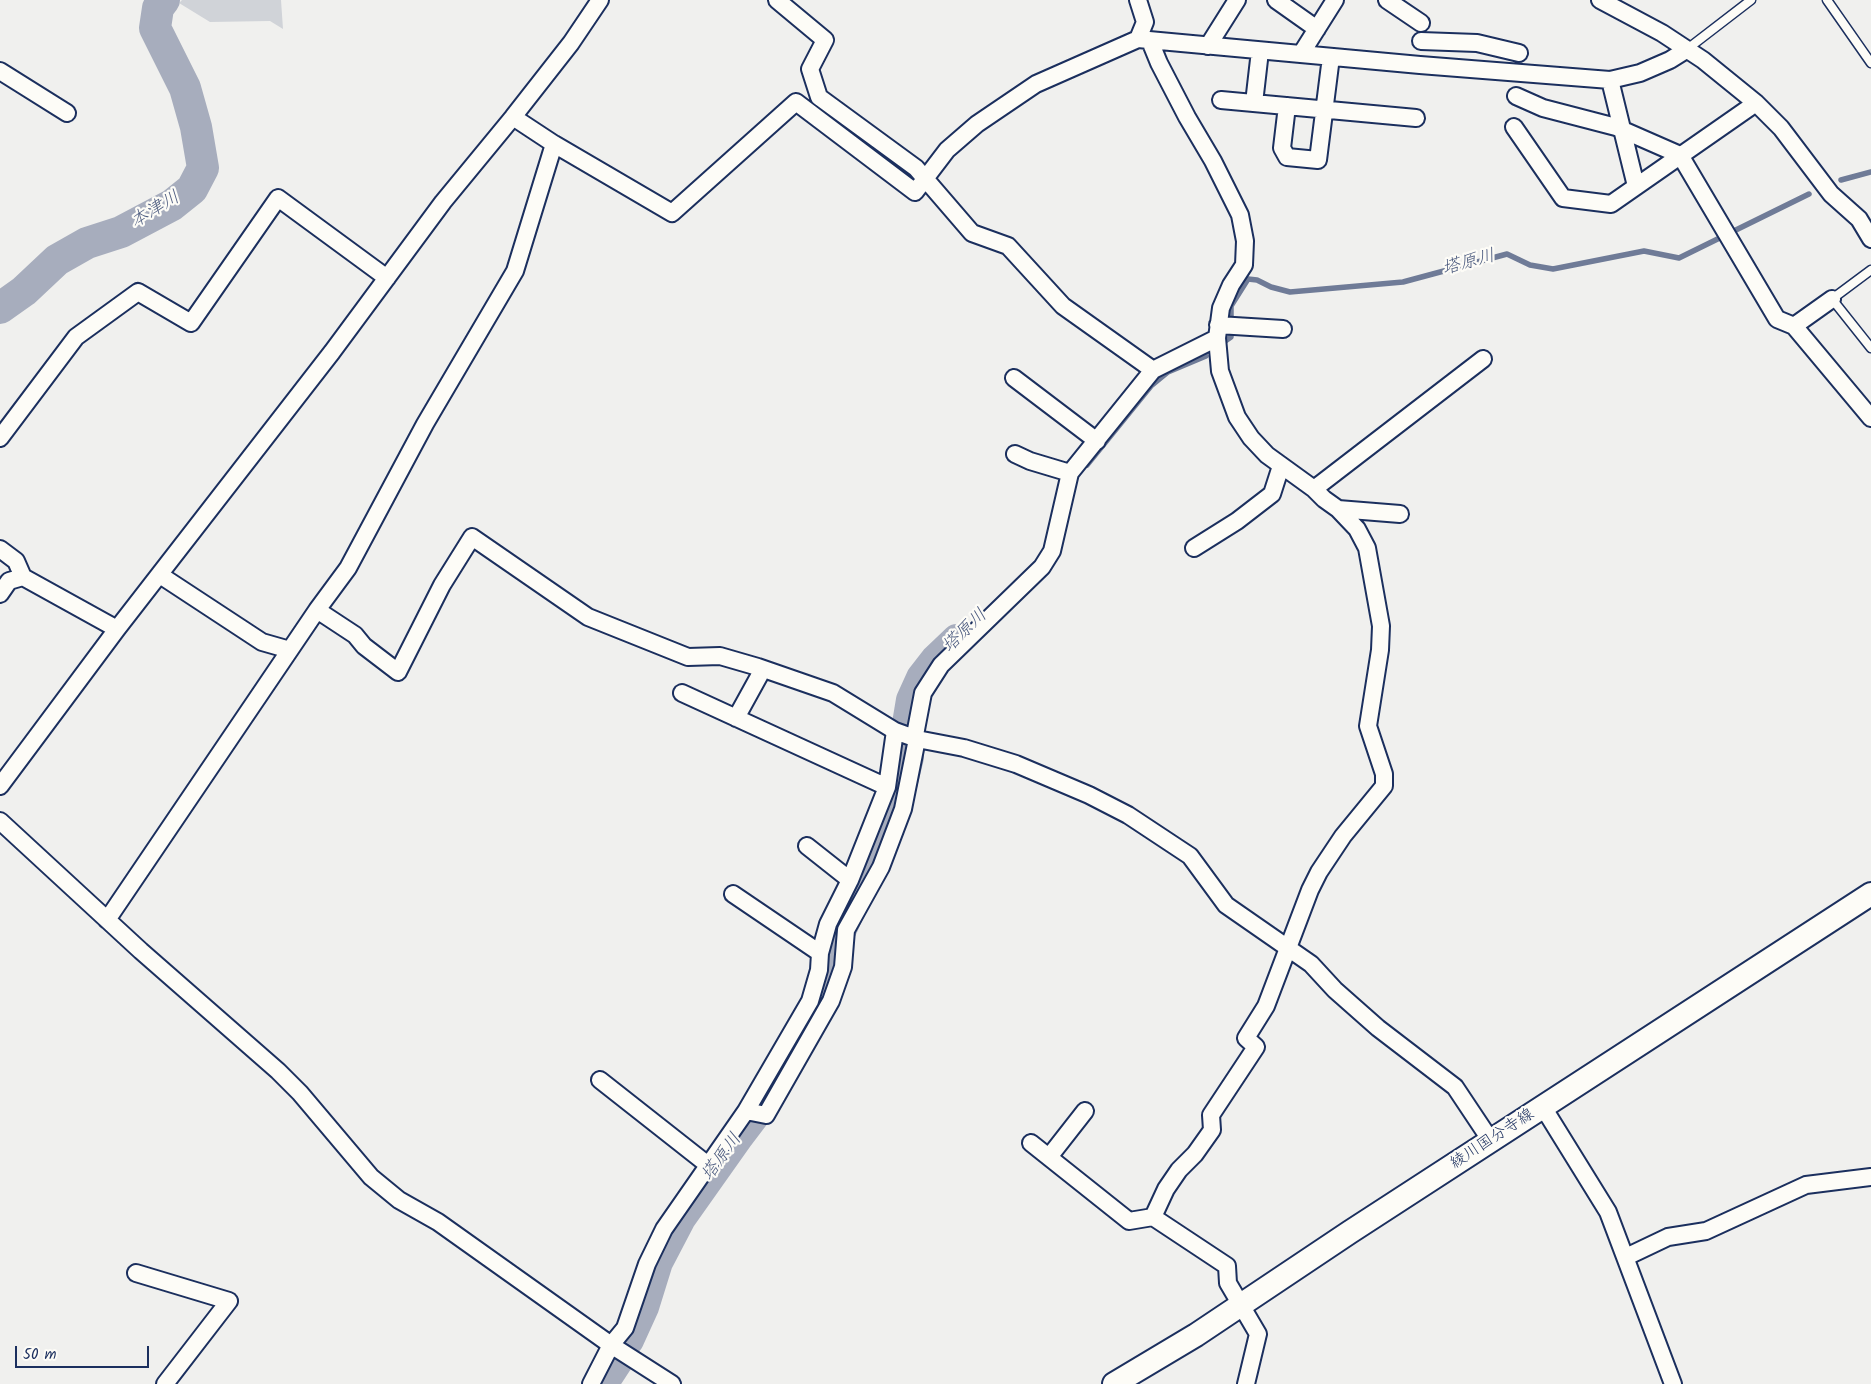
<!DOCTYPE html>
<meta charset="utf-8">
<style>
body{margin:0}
#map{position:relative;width:1871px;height:1384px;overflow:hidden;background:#f0f0ee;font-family:Kalam,sans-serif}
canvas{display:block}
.scale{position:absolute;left:15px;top:1346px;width:134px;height:22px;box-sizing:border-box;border:2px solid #1b2f5e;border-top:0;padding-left:6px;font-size:15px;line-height:18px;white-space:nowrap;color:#1b2f5e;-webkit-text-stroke:4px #fdfcf7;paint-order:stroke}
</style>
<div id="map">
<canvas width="1871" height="1384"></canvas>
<div class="scale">50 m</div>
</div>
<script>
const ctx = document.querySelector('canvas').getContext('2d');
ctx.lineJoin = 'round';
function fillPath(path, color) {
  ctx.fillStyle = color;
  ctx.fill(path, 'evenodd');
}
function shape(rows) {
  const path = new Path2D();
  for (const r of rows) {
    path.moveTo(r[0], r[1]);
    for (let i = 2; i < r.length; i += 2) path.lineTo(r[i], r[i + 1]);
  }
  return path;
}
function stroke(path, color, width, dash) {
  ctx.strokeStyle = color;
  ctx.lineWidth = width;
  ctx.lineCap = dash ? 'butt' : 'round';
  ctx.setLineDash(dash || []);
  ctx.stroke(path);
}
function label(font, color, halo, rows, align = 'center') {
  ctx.font = font + ' Kalam,"Klee One",sans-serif';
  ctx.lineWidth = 4.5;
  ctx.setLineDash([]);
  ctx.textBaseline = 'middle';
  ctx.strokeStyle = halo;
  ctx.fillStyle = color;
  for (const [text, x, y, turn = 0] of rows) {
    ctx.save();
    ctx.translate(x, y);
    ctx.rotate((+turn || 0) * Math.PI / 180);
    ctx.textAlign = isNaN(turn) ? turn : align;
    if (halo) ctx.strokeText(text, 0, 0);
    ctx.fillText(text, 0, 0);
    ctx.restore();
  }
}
fillPath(shape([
 [182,0,281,0,283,29,270,21,210,22,179,3]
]), '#d0d3d8');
stroke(shape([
 [1841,180,1871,172],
 [1221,344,1231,337,1231,306,1248,279,1257,280,1271,287,1290,292,1403,282,1507,254,1530,265,1553,269,1644,251,1679,258,1809,194],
 [1087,465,1151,386,1168,372,1206,356]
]), '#6f7b97', 5.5);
stroke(shape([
 [0,308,24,291,57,260,87,243,121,232,172,205,192,189,203,168,196,127,185,88,155,28,158,8,164,0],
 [908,724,912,700,922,678,936,660,957,640],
 [835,958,839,933,883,838,902,782,908,757],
 [628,1340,643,1307,657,1262,680,1218,738,1136,760,1107,830,982],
 [602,1384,619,1358]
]), '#a7adbd', 32);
const lane = shape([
 [1827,0,1871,63],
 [1686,50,1751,0],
 [1871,270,1832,299,1871,348]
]);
const street = shape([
 [777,0,825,40,810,69,819,97,916,168,972,233,1008,246,1063,306,1153,370],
 [1138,0,1145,22,1138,39],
 [1276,0,1317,29],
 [1387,0,1421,23],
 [1600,0,1662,33,1703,60,1756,103,1781,128,1831,194,1859,219,1871,239],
 [1150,41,1159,63,1187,117,1213,161,1240,215,1245,241,1244,265,1231,285,1221,308,1217,338,1220,371,1237,417,1251,438,1267,455,1314,489,1324,499,1338,509,1357,529,1367,548,1381,626,1380,650,1368,726,1384,774,1384,786,1343,836,1319,872,1310,890,1266,1006,1246,1038,1256,1047,1211,1115,1212,1130,1195,1154,1179,1170,1166,1189,1153,1217],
 [1421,41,1477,43,1519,53],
 [1208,46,1237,0],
 [1301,54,1335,0],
 [0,71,67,113],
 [1610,80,1636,186],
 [1516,96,1543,108,1616,127,1680,155,1777,319,1794,326,1832,299],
 [1221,100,1416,118],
 [1254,103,1260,51],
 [1287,106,1282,148,1287,157,1318,160,1331,57],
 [513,117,554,144,672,213,796,102,915,192,947,150,977,124,1036,84,1138,39,1420,65,1610,80,1640,73,1670,60,1686,50],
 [1514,127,1563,198,1611,204,1756,103],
 [1218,325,1283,329],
 [1794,326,1871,418],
 [1014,378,1097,441],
 [0,438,76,337,138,292,191,323,278,198,387,278],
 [1015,454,1030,461,1070,473],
 [1314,489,1483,359],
 [1338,509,1400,514],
 [1194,548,1237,521,1272,494,1281,466],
 [0,549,16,561,23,577],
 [160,575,262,642,290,650],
 [0,594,9,581,23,577,117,629],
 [317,610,348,568,425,424,515,271,554,144],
 [682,693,887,787],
 [736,718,763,669],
 [0,786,117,629,332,352,443,202,513,117,571,43,600,0],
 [0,821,141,951,278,1071,300,1093,371,1177,399,1200,438,1222,611,1345,672,1384],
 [807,846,850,880],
 [733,894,820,953],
 [107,920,317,610,355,635,364,646,398,672,442,585,472,537,588,617,688,657,720,656,758,667,833,693,895,731,917,739,964,748,1016,764,1089,795,1128,815,1190,856,1226,905,1311,964,1335,990,1378,1028,1455,1087,1491,1141],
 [600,1080,708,1165],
 [1543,1107,1608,1212,1673,1384],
 [746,1111,810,1001,819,970,820,953,828,924,850,880,887,787,895,731],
 [1031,1143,1129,1221,1153,1217,1227,1266,1228,1283,1258,1334,1246,1384],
 [1049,1157,1085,1111],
 [1626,1257,1668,1237,1706,1231,1806,1185,1871,1177],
 [136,1273,229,1301,165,1384],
 [591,1384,611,1345,625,1328,647,1264,664,1229,746,1111,766,1115,831,1001,843,967,846,930,881,867,903,809,917,739,915,735,923,693,941,665,1042,567,1052,551,1070,473,1153,370,1217,338]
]);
const secondary = shape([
 [1114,1384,1196,1335,1350,1232,1871,894]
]);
stroke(lane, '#1b2f5e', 11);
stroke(street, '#1b2f5e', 20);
stroke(secondary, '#1b2f5e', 26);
stroke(lane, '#fdfcf7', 8);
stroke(street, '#fdfcf7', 16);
stroke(secondary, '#fdfcf7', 22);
label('16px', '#1b2f5e', '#fdfcf7', [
 ["綾川国分寺線",1493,1140,-33]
]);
label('italic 18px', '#4c5b7f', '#fdfcf7', [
 ["本津川",156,211,-31],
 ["塔原川",1469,264,-15],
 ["塔原川",966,632,-44],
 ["塔原川",723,1158,-54]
]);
</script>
